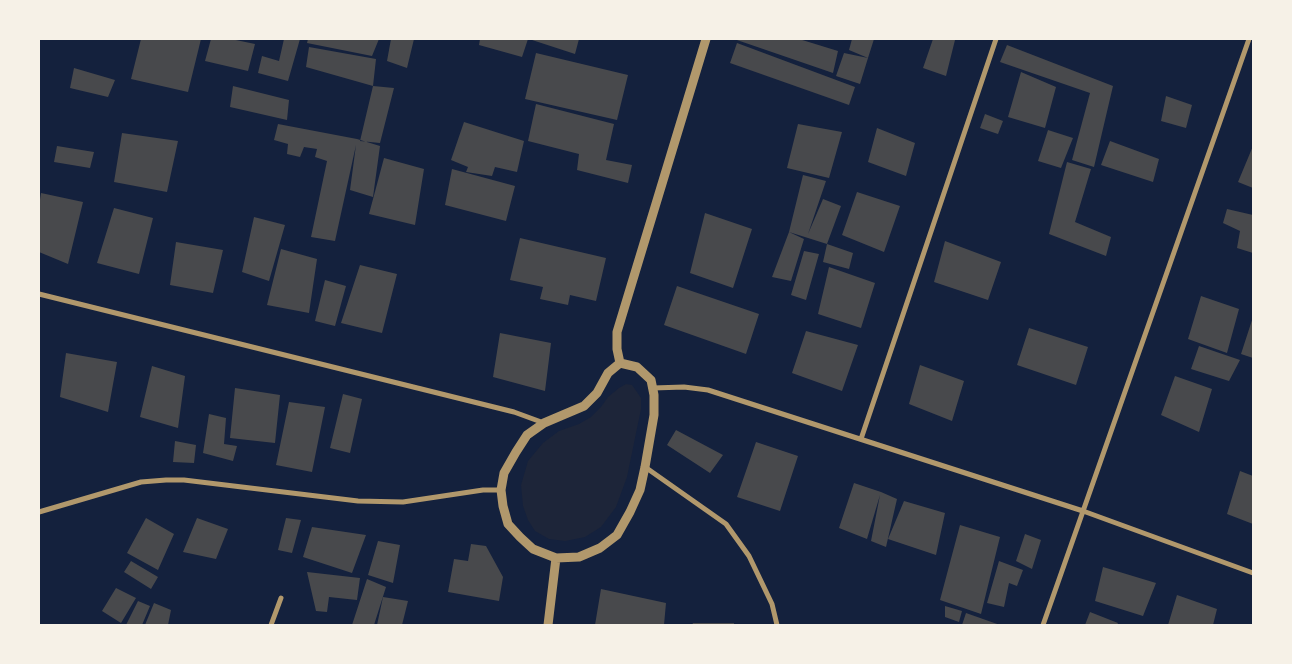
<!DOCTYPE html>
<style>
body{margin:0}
#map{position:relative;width:1292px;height:664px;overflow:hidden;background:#14213d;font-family:Figtree,sans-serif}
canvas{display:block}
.frame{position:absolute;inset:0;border:40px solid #f6f1e7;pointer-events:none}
</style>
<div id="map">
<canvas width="1292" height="664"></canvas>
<div class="frame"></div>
</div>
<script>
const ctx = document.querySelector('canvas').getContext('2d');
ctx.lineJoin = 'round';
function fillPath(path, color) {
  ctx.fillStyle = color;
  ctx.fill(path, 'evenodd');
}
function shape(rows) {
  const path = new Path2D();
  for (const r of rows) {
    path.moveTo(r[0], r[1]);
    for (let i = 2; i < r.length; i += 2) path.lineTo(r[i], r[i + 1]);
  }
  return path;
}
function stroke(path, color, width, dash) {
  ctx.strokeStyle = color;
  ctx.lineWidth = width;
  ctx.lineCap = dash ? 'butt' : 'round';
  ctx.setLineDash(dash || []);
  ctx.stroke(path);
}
fillPath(shape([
 [626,384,632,385,637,392,641,398,641,409,627,477,616,507,601,527,585,537,565,541,549,539,535,531,528,520,523,506,521,485,528,461,543,443,559,431,579,424,591,417,601,407,608,397,619,388]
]), '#1d2539');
fillPath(shape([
 [141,39,201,39,188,92,131,79],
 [211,39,231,39,255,44,248,71,205,61],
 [284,39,300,39,288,81,258,73,262,56,279,61],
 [308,39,379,39,372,56,307,43],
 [391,39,414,39,407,68,387,61],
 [480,39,528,39,522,57,479,45],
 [529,39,579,39,575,54],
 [734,39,799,39,838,51,833,73],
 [852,39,874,39,868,58,849,50],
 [933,39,948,39,955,40,946,76,923,68],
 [737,43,855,87,849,105,730,63],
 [1007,45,1113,86,1094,167,1072,160,1090,93,1000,62],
 [309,47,376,59,373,86,306,67],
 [536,53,628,75,617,120,525,99],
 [844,53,868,58,860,84,836,76],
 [74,68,115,80,108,97,70,88],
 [1021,72,1056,87,1045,128,1008,117],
 [233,86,289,100,287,120,230,107],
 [373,86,394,88,380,143,360,141],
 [1166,96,1192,105,1186,128,1161,121],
 [536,104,614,124,606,160,632,165,628,183,577,170,579,154,528,141],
 [985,114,1003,121,998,134,980,128],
 [464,122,524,141,517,172,495,167,492,176,466,172,468,167,451,160],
 [278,124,357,139,380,146,373,197,350,190,356,145,335,241,311,237,327,161,315,157,317,149,304,147,300,157,287,154,288,144,274,140],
 [798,124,842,132,829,178,787,168],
 [877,128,915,143,906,176,868,162],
 [1048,130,1073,138,1061,168,1038,161],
 [122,133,178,141,167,192,114,182],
 [1110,141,1159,159,1153,182,1101,165],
 [57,146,94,152,90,168,54,162],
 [1253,146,1253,188,1238,182],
 [384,158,424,169,415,225,369,214],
 [1067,162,1091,169,1075,222,1111,237,1106,256,1049,234],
 [452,169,515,186,506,221,445,205],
 [803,175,826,181,808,234,823,199,841,206,827,244,789,232],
 [857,192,900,206,884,252,842,235],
 [41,193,83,202,68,264,39,252,39,206],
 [114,208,153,218,139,274,97,263],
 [1227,209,1253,215,1253,253,1237,248,1240,231,1223,223],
 [705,213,752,229,733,288,690,273],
 [254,217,285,225,269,281,242,272],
 [789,232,804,239,791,281,772,277],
 [520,238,606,258,596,301,570,295,568,305,540,299,543,287,510,280],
 [945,241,1001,262,988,300,934,282],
 [176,242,223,250,213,293,170,285],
 [827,244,853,253,849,269,823,262],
 [281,249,317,259,309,313,267,305],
 [804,251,819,254,806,300,791,295],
 [360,265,397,274,382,333,341,323],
 [829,267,875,283,861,328,818,314],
 [325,280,346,286,335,326,315,321],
 [677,286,759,314,746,354,664,325],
 [1201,296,1239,309,1227,353,1188,339],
 [1253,317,1253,358,1241,354],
 [1029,328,1088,347,1076,385,1017,365],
 [806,331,858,345,842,391,792,373],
 [500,333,551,343,545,391,493,377],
 [1199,346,1240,360,1229,381,1191,369],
 [66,353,117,362,108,412,60,397],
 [920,365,964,381,952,421,909,404],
 [152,366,185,376,178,428,140,417],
 [1175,376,1212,389,1199,432,1161,415],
 [235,388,280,395,275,443,230,438],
 [343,394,362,399,350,453,330,448],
 [289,402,325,407,312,472,276,465],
 [209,414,226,418,224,444,237,446,233,461,203,453],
 [676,430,723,455,710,473,667,445],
 [175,441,196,445,194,463,173,462],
 [756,442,798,456,780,511,737,497],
 [1240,471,1253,476,1253,524,1227,514],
 [854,483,881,492,897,499,886,547,871,541,880,495,867,539,839,528],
 [904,501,945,513,936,555,888,539],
 [146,518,174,534,158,570,127,553],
 [197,518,228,529,216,559,183,552],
 [286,518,301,520,292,553,278,550],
 [960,525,1000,537,981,614,940,600],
 [312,527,366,535,352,573,303,557],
 [1025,534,1041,540,1032,569,1016,561],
 [378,541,400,545,393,583,368,575],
 [471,544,486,546,503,577,499,601,448,592,454,559,468,561],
 [131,561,158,577,151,589,124,572],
 [999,561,1023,570,1017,586,1009,583,1004,607,987,603],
 [1103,567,1156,583,1143,616,1095,601],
 [307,572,360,578,357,600,329,597,327,612,316,611],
 [367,579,386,587,374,625,352,625],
 [116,588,136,598,121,623,102,611],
 [601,589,666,603,664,625,595,625],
 [1177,595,1217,609,1213,625,1168,625],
 [383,597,408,601,402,625,377,625],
 [138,601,150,606,142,625,126,625],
 [154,603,171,610,168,625,145,625],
 [945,606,962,611,959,622,945,617],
 [1090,612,1118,623,1117,625,1085,625],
 [966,613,1000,625,962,625],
 [693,623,734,623,734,625,692,625]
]), '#48494c');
stroke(shape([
 [39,294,514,412,544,423],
 [653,388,684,387,708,390,1083,511,1253,573],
 [861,439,996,39],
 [645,467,726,524,749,556,772,604,777,625],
 [39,512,141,482,166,480,184,480,358,501,403,502,483,490,501,490],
 [271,625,281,598],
 [1043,625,1249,39]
]), '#b1986c', 5);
stroke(shape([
 [620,363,637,367,651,380,654,395,654,415,645,467,640,490,630,512,617,535,600,548,579,557,556,558,533,549,520,537,508,524,503,506,501,490,504,473,516,452,527,435,544,423,584,406,597,393,608,373,620,363],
 [620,363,617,349,617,332,706,39],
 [548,625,556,558]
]), '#b1986c', 9);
</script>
